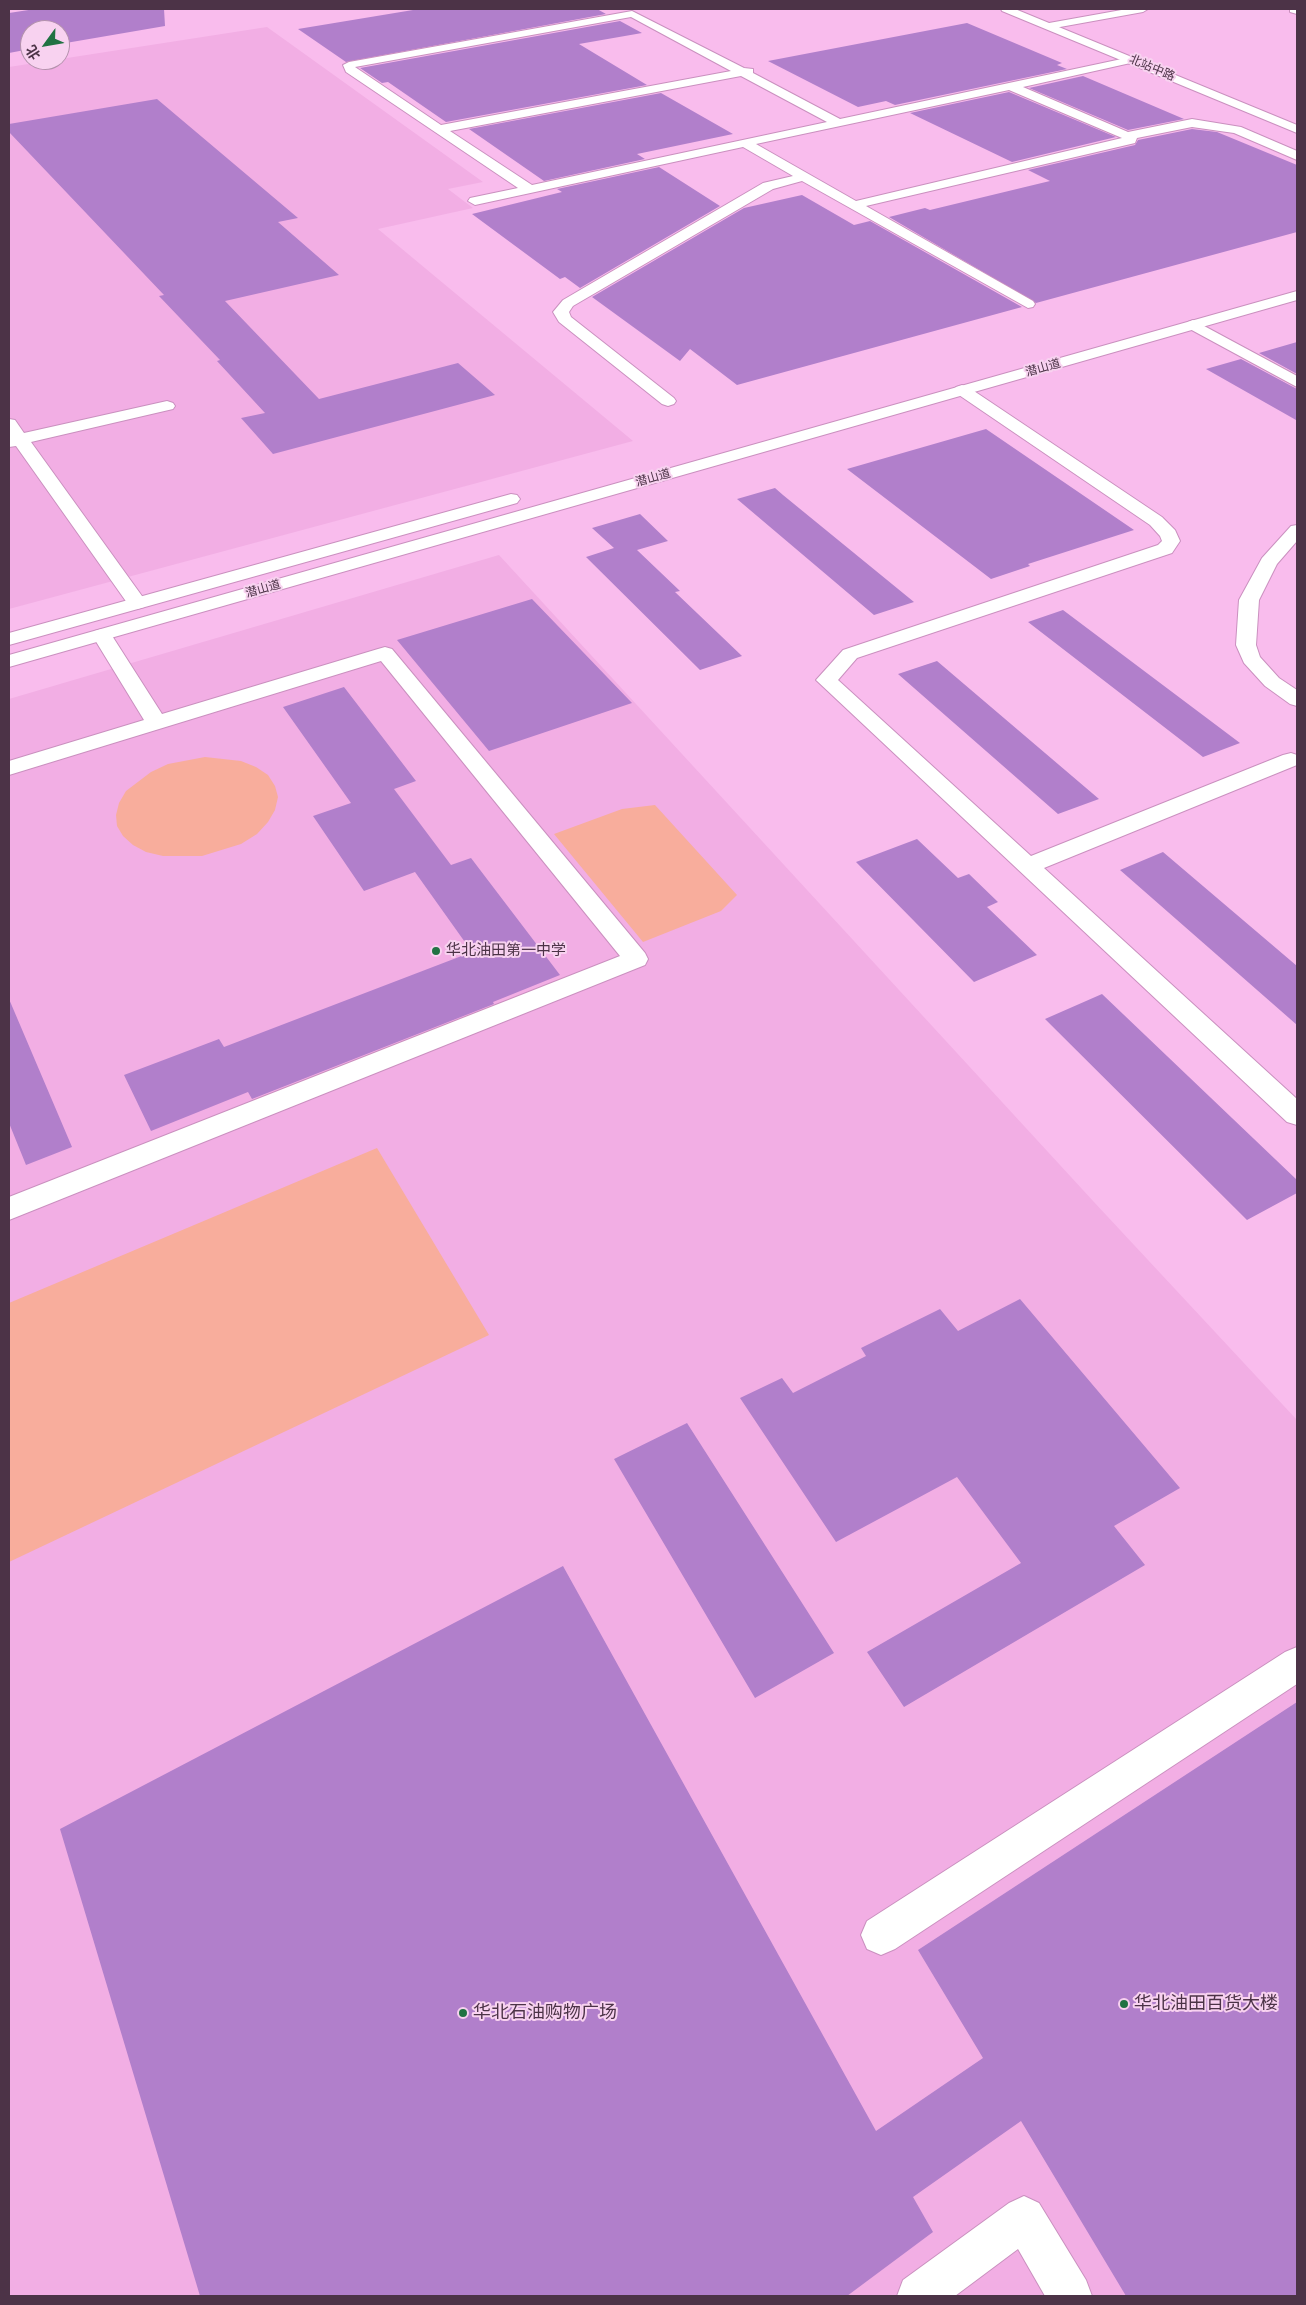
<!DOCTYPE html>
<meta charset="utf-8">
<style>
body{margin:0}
#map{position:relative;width:1306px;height:2305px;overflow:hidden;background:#f9bced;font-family:"IBM Plex Sans","Noto Sans SC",sans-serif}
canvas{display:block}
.frame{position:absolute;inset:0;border:10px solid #4c3347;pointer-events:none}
.north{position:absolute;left:20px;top:20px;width:50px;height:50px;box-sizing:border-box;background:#f8d2f0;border:1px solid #b392ac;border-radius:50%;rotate:238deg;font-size:14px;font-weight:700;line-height:20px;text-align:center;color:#4c3347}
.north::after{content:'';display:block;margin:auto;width:18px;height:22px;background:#217243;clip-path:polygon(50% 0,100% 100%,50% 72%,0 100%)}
</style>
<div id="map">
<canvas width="1306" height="2305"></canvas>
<div class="frame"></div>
<div class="north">北</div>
</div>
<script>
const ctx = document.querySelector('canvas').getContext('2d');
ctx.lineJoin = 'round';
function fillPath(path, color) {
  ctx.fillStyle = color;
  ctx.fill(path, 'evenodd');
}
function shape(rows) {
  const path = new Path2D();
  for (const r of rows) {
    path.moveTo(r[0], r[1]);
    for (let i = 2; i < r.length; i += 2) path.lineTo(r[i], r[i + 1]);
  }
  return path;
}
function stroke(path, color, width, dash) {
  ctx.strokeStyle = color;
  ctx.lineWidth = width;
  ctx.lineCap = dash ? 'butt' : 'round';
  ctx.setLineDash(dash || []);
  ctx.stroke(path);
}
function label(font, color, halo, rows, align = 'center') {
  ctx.font = font + ' "IBM Plex Sans","Noto Sans SC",sans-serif';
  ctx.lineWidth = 4;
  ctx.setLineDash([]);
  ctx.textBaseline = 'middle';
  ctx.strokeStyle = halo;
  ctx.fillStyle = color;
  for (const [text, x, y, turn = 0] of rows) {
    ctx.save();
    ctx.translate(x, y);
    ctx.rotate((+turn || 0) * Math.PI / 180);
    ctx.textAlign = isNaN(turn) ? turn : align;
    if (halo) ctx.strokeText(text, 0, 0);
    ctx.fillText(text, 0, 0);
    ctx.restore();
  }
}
fillPath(shape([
 [267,27,483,182,448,189,473,208,378,229,633,441,9,609,9,67],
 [499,555,1094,1202,1297,1420,1297,2296,9,2296,9,699]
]), '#f2aee4');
fillPath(shape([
 [205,757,241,761,256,767,268,775,275,786,278,797,275,810,268,822,257,834,241,844,202,856,163,856,146,852,133,845,123,836,117,826,116,815,119,803,126,791,151,772,168,764],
 [655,805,737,895,721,911,643,942,554,834,622,809],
 [377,1148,489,1335,9,1562,9,1303]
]), '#f8ad9c');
fillPath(shape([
 [35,9,164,9,165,26,60,44,60,30,30,30,30,49,9,53,9,13],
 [419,9,597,9,606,14,346,62,298,29],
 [620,21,642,33,579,44,647,85,446,122,388,82,382,83,360,68],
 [967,23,1062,63,1057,65,1067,69,895,105,886,101,858,107,768,61],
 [1083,76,1184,119,1128,130,1029,88],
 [1009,92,1116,137,1012,162,910,113],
 [661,93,733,134,637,154,645,159,544,181,469,129],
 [157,99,298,218,278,222,339,275,225,301,319,399,458,363,495,395,273,454,241,418,265,413,217,361,220,360,159,296,164,295,9,132,9,124],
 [1192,129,1217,132,1297,165,1297,232,1036,303,889,217,925,208,930,210,1050,181,1028,170,1135,145,1138,140],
 [659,167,720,206,580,288,565,277,560,279,472,214,562,192,557,189],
 [802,195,854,225,870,221,1022,307,737,385,690,349,680,361,592,297,744,208],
 [1297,342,1297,374,1259,353],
 [1241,359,1297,389,1296,420,1206,369],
 [986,429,1134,530,1028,564,1030,566,991,579,847,469],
 [775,488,783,495,914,602,874,615,737,499],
 [640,514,668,541,637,550,680,591,675,592,742,656,700,670,586,557,614,548,592,528],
 [532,599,632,703,489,751,397,640],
 [1063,610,1240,743,1203,757,1028,622],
 [937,661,1099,799,1058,814,898,674],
 [344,687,416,781,394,789,451,865,471,858,560,975,493,1002,494,1004,252,1099,248,1092,151,1131,124,1075,219,1039,224,1047,472,952,415,872,364,891,313,816,351,803,283,707],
 [917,839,958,878,969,874,998,902,987,907,1037,955,974,982,856,862],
 [1163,852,1297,966,1297,1025,1120,870],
 [1102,994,1297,1180,1297,1193,1247,1220,1045,1019],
 [9,999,72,1147,26,1165,9,1123],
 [1020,1299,1180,1488,1114,1526,1145,1565,904,1707,867,1652,1021,1563,957,1477,836,1542,740,1398,782,1378,793,1393,866,1356,861,1348,940,1309,958,1331],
 [687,1423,834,1653,755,1698,614,1459],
 [563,1566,876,2131,983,2058,918,1950,1297,1702,1297,2296,1126,2296,1021,2121,913,2197,933,2232,847,2296,200,2296,60,1829]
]), '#b17fcb');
const minor = shape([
 [1127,9,1148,9,1143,12,1049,29,1044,26,1049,23,1127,9],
 [1290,9,1297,9,1297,14,1290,12,1290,9],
 [632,11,744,68,753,69,753,73,840,119,1131,57,1137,60,1135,62,1023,87,1128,132,1192,119,1241,127,1297,151,1297,160,1234,133,1192,127,1137,138,1135,143,866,206,1033,301,1035,304,1033,307,1028,308,802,181,773,189,573,306,569,312,571,317,674,398,676,401,674,404,668,406,662,404,559,322,553,312,563,300,763,183,793,176,743,147,475,205,468,201,470,198,518,188,346,72,343,65,349,62,632,11],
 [631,17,731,71,441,125,355,67,631,17],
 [741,76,827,122,532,185,450,131,741,76],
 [1009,90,1122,138,856,201,756,144,1009,90],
 [1193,320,1297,376,1297,387,1188,328,1185,325,1188,322,1193,320],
 [962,385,968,387,1162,517,1175,530,1180,541,1172,553,857,658,838,680,1031,856,1283,755,1291,753,1297,755,1297,765,1044,868,1297,1099,1297,1125,1287,1122,816,680,843,650,1158,545,1162,541,1160,536,1150,525,956,393,954,390,956,387,962,385],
 [167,401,173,403,175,406,173,409,31,442,147,603,144,607,137,609,130,607,16,446,9,447,9,419,15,420,24,433,167,401],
 [1297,525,1297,541,1277,564,1259,600,1256,645,1260,657,1279,678,1297,690,1297,706,1290,704,1265,686,1244,663,1236,645,1239,600,1262,558,1291,526,1297,525],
 [102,629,109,631,162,714,378,649,385,647,392,649,645,953,648,959,645,965,9,1220,9,1197,620,956,381,661,9,775,9,761,144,720,92,635,95,631,102,629],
 [1297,1647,1297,1684,895,1949,881,1955,867,1949,861,1935,867,1921,1285,1652,1297,1647],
 [1024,2196,1039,2203,1086,2280,1092,2296,1045,2296,1018,2249,955,2296,897,2296,903,2280,1009,2203,1024,2196]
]);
const major = shape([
 [1001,9,1015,9,1297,125,1297,133,1002,11,1001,9],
 [1297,291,1297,300,9,667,9,655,1297,291],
 [511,494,517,495,520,499,517,503,9,645,9,633,511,494]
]);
stroke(minor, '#ca90bf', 2);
stroke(major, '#ca90bf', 2);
fillPath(minor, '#fff');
fillPath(major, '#fff');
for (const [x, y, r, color] of [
 [436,951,5,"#217243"],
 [1124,2004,5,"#217243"],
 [463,2013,5,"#217243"]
]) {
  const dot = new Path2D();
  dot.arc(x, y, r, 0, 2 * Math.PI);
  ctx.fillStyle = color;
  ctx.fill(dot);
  stroke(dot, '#f8d2f0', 2);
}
label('12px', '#4c3347', '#f8d2f0', [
 ["北站中路",1152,68,23],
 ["潜山道",1043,368,-16],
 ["潜山道",653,478,-16],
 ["潜山道",263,589,-16]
]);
label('15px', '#4c3347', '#f8d2f0', [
 ["华北油田第一中学",446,951]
], 'left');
label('18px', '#4c3347', '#f8d2f0', [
 ["华北油田百货大楼",1134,2004],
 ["华北石油购物广场",473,2013]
], 'left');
</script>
